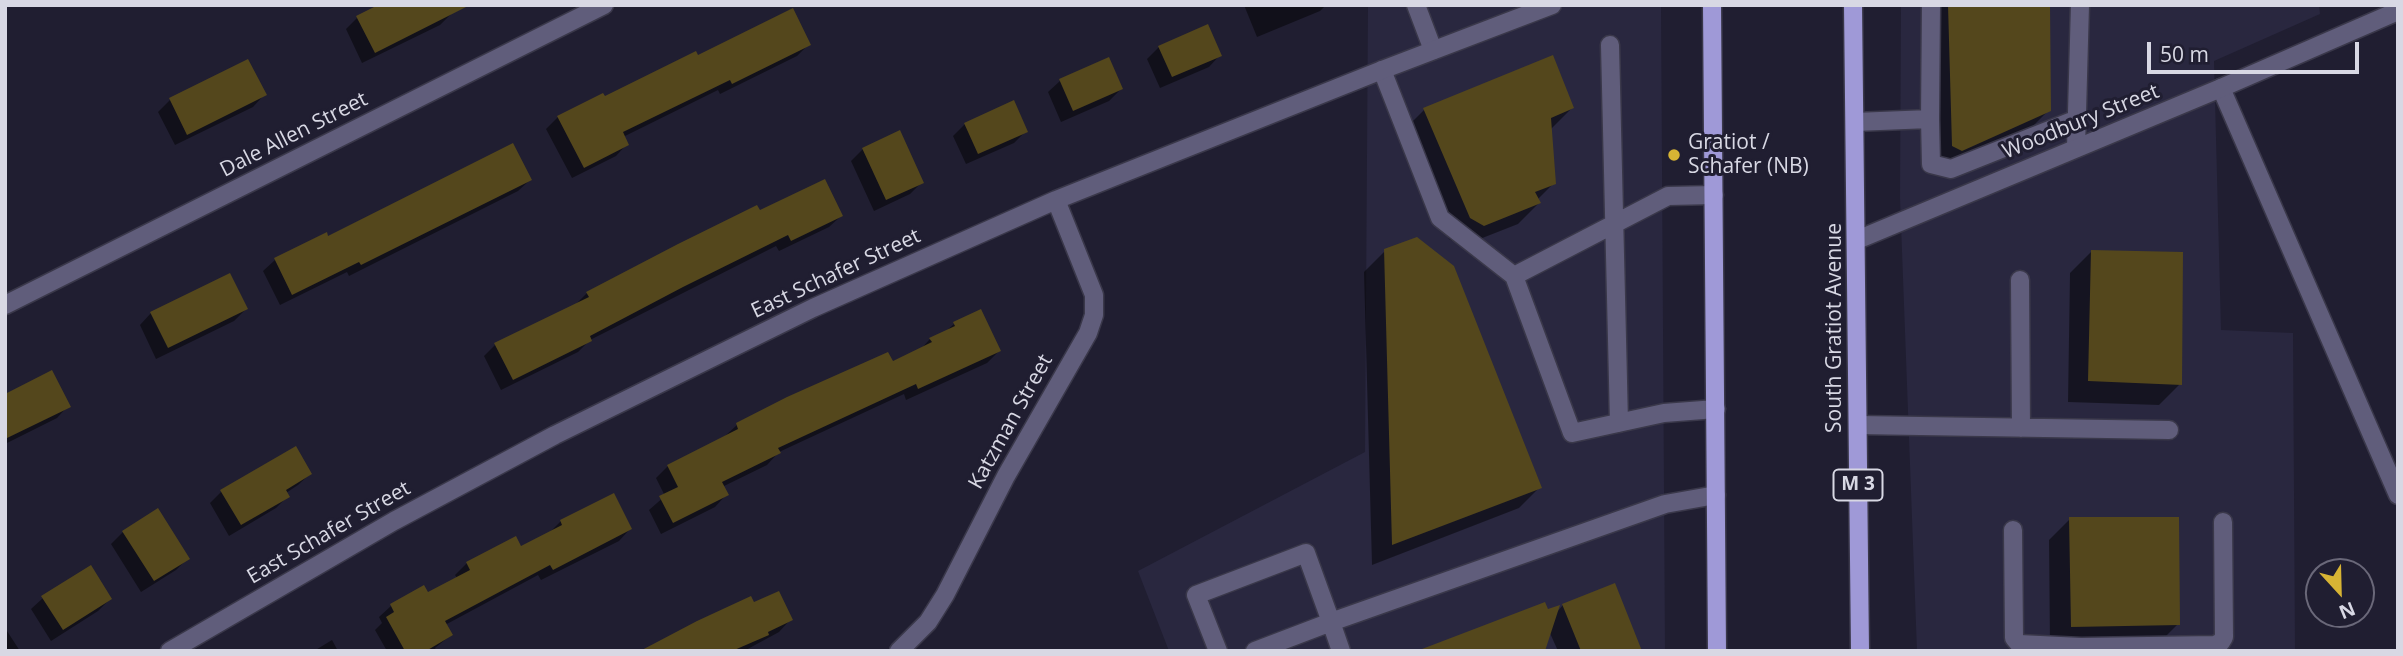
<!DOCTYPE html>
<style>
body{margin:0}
#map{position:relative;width:2403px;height:656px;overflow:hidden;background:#201e31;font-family:"Open Sans",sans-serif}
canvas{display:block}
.frame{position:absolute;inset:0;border:7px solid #d8d8e4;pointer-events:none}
.north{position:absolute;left:2305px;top:558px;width:70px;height:70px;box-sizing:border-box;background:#201e31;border:2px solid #6a6879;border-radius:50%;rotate:158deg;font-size:19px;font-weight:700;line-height:28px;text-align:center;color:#d8d8e4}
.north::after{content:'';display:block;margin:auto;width:24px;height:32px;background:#d7b434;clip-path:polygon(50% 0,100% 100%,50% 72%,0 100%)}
.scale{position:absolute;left:2147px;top:42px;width:212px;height:32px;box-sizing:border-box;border:4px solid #d8d8e4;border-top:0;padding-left:9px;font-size:21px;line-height:24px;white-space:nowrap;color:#d8d8e4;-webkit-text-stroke:5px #201e31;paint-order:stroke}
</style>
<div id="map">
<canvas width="2403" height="656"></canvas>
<div class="frame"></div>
<div class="north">N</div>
<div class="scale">50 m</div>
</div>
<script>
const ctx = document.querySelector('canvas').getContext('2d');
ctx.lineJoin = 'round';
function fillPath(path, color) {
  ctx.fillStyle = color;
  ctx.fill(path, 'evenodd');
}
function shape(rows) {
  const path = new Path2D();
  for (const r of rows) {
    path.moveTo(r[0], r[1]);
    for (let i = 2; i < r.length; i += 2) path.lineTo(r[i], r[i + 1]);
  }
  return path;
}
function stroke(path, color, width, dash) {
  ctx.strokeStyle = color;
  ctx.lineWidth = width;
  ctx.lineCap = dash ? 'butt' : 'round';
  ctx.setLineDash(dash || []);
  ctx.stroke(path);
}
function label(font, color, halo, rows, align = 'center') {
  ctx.font = font + ' "Open Sans",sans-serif';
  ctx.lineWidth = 6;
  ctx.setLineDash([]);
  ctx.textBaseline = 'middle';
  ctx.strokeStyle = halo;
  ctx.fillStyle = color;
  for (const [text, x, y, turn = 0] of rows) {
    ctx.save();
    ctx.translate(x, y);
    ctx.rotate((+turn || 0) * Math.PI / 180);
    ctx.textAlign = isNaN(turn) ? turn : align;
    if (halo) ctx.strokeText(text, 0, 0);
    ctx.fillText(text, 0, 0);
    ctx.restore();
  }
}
fillPath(shape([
 [1368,5,1661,5,1665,651,1169,651,1138,571,1365,452],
 [1901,5,2319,5,2320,14,2214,61,2221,330,2293,333,2295,651,1917,651,1900,198]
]), '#29273f');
fillPath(shape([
 [1244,5,1326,5,1320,11,1257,37],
 [1927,5,2048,5,2049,110,2027,132,1940,171],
 [452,13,440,25,362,63,346,29,357,18],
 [809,44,797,56,720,94,718,90,623,137,627,144,616,156,572,178,546,129,558,117,697,57],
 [1159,47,1220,55,1209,67,1160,88,1147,59],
 [1060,81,1121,89,1109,101,1061,122,1048,92],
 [264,95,253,107,175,145,158,112,170,100],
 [1572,108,1551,129,1554,183,1537,200,1539,203,1518,224,1462,246,1449,239,1403,131,1424,110],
 [965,124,1026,131,1014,143,966,164,953,136],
 [863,149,922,182,910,194,874,211,851,161],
 [530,180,518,191,349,276,347,272,280,305,263,271,275,260,328,238],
 [759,212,841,216,829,227,779,251,776,246,590,340,578,352,501,390,484,356,495,345,575,305,587,293],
 [1385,251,1540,487,1519,508,1372,565,1364,272],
 [2091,252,2180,384,2159,405,2068,402,2070,273],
 [246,309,234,321,156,359,140,325,151,313],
 [954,324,999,351,987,363,906,400,904,394,779,452,767,465,722,487,726,495,715,507,661,534,649,510,665,496,656,478,668,466,725,436,737,425,920,350,930,339,945,332],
 [5,396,68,406,57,418,5,444],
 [310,474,298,485,286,493,288,496,276,508,229,536,210,503,221,492],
 [613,495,630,529,619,541,541,580,538,575,445,625,451,635,435,648,437,651,387,651,375,630,382,623,379,617,391,606,424,587,428,594,457,578,455,575,467,563,521,548,548,534,561,521],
 [2070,519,2178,624,2157,645,2050,647,2049,540],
 [123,532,188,558,176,570,141,592,111,544],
 [1614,585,1640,651,1558,651,1549,631,1543,651,1423,651,1544,604,1547,612,1556,613,1563,605],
 [43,598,110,599,98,611,51,641,31,609],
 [753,605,790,620,779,632,744,651,642,651],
 [5,628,20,651,5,651],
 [332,640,338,651,314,651]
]), '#0007');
fillPath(shape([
 [378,5,470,5,375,53,356,16],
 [1948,5,2050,5,2051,111,1962,151,1952,146],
 [793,8,811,45,732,84,730,80,623,132,629,145,584,168,557,116,603,93,605,96,696,51,698,55],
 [1208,24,1222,56,1172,77,1158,46],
 [1553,55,1574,108,1551,118,1556,184,1535,192,1541,203,1484,226,1470,218,1423,108],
 [1109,57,1123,89,1073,111,1059,79],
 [248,59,267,95,187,135,169,98],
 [1014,100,1028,132,978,154,964,123],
 [900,130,924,183,886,200,862,148],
 [513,143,532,180,361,265,359,262,292,295,274,258,327,232,328,236],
 [825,179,843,216,791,241,788,235,683,287,590,336,592,341,513,380,494,343,589,297,586,292,678,244,757,205,760,210],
 [1417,237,1454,266,1542,488,1392,545,1384,249],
 [2091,250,2183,252,2182,385,2088,381],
 [230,273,248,309,168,348,150,312],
 [981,309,1001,351,918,389,916,384,778,448,781,453,722,482,729,495,673,523,659,496,678,487,667,465,738,429,736,423,787,397,888,352,893,361,932,342,929,338,955,326,953,322],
 [52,370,71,407,5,439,5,394],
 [296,446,312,474,286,490,290,497,241,525,220,490],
 [614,493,632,529,553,570,550,565,445,621,453,635,426,651,405,651,386,617,394,612,390,604,424,585,428,592,470,570,466,562,516,536,521,546,562,525,560,520],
 [158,508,190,559,154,581,122,531],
 [2069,517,2179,517,2180,625,2071,627],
 [91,565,112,599,63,630,41,596],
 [1615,583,1642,651,1581,651,1562,604],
 [779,591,793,620,768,632,769,635,732,651,640,651,697,621,751,596,754,602],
 [1545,602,1548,609,1560,605,1545,651,1423,651,1422,649]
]), '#54471c');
const service = shape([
 [1416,5,1433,50],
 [1610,45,1619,423],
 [1382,70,1440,218,1514,276,1572,433,1664,413,1716,409],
 [2221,88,2398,495],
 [1930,119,1931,164,1951,169,2077,119],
 [1855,122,1930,119,1931,5],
 [2076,148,2080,5],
 [1514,276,1668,196,1714,195],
 [2020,280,2021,428],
 [1858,425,2169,430],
 [2013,530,2014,638,2019,644,2081,647,2215,645,2221,642,2224,637,2223,522],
 [1218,651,1196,595,1306,553,1331,622,1665,504,1716,495],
 [1255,651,1331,622,1341,651]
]);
const minor = shape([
 [1857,240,2221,88,2398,11],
 [5,305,604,5],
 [170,651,394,521,555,435,813,308,1056,200,1382,70,1552,5],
 [899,651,928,622,945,595,1006,476,1088,333,1094,315,1094,295,1056,200]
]);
const primary = shape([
 [1712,5,1717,651],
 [1853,5,1860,651]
]);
stroke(service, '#3a384a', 21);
stroke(minor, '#3a384a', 21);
stroke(primary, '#3a384a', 21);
stroke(service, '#605d7b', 18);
stroke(minor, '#605d7b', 18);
stroke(primary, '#9f99d7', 18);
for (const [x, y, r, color] of [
 [1674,155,7,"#d7b434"]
]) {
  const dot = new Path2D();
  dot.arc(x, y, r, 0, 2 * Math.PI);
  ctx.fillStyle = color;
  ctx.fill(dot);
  stroke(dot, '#201e31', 2.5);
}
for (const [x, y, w] of [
 [1858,485,49]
]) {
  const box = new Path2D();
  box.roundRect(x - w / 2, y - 15.5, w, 31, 5);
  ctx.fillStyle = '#201e31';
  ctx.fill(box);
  stroke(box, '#d8d8e4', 2);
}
label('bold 19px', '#d8d8e4', null, [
 ["M 3",1858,485]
]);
label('21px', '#d8d8e4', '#201e31', [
 ["Woodbury Street",2081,122,-22],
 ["Dale Allen Street",294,135,-27],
 ["East Schafer Street",836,274,-25],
 ["South Gratiot Avenue",1835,328,-90],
 ["Katzman Street",1011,422,-61],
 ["East Schafer Street",329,533,-30]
]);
label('21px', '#d8d8e4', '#201e31', [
 ["Gratiot /",1688,143],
 ["Schafer (NB)",1688,167]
], 'left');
</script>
